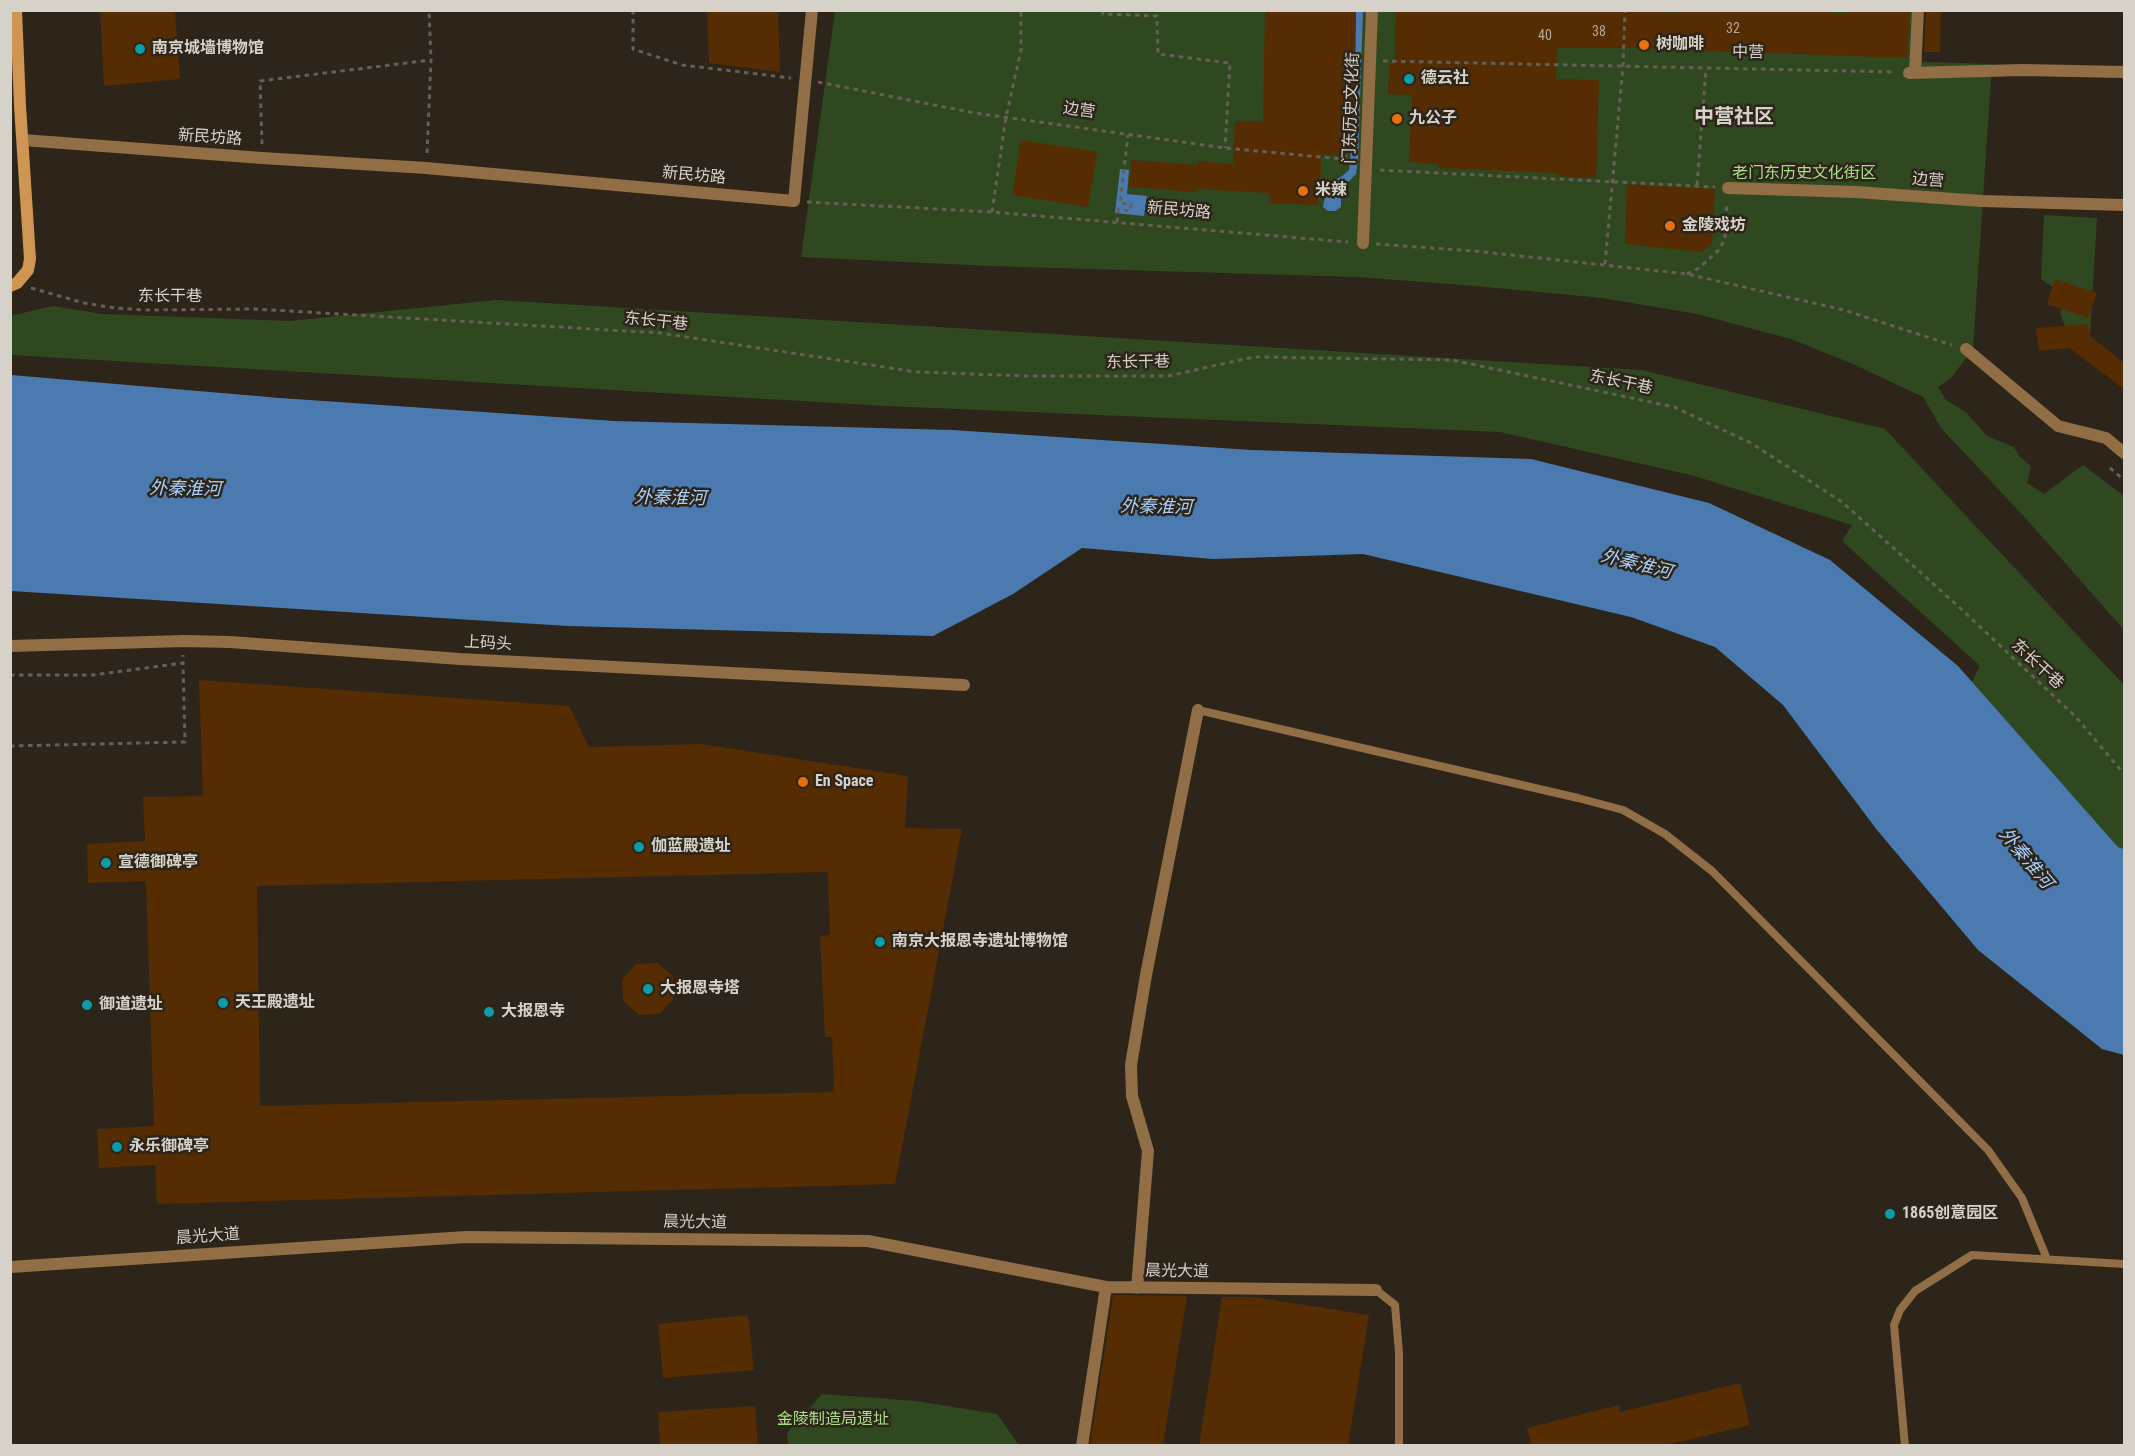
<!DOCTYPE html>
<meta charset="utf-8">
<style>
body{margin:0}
#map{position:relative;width:2135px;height:1456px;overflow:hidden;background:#2d2519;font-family:"Roboto Condensed",sans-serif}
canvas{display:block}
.frame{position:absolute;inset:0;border:12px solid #d6d1c9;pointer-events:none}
</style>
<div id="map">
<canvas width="2135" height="1456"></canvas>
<div class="frame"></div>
</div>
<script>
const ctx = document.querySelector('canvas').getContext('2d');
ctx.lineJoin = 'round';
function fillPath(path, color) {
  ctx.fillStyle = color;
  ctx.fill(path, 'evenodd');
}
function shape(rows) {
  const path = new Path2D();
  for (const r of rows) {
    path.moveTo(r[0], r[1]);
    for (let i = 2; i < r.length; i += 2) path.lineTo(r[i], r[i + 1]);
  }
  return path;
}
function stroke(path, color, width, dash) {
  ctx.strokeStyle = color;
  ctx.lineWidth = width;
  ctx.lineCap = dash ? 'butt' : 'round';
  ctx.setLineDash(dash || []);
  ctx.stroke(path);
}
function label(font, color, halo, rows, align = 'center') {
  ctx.font = font + ' "Roboto Condensed","Noto Sans SC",sans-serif';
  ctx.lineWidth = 5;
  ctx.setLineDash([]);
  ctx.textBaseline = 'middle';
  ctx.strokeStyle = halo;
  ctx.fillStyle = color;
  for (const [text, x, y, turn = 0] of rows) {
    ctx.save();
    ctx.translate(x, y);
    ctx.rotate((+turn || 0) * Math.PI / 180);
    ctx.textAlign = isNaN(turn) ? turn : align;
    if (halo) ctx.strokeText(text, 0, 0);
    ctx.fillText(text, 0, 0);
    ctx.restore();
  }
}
fillPath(shape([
 [835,11,1923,11,1922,62,1992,64,1973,349,1951,378,1938,387,1946,400,1966,412,1987,436,2014,447,2020,457,2031,466,2027,483,2044,494,2083,465,2124,496,2124,630,2029,522,1941,428,1923,397,1853,364,1791,339,1697,314,1602,298,1476,286,1357,277,990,266,801,257],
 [2044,215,2097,218,2090,336,2070,337,2060,314,2065,296,2041,279],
 [496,300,1641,370,1885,429,2124,685,2124,849,2118,847,1972,682,1980,666,1842,541,1852,525,1691,475,1500,432,887,406,11,355,10,316,53,306,102,314,290,321],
 [822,1394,916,1401,997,1414,1019,1445,788,1445,787,1433]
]), '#2f4820');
fillPath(shape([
 [1356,11,1363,11,1358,160,1356,174,1341,190,1341,207,1335,211,1328,211,1323,207,1325,196,1320,191,1322,186,1341,177,1349,170,1350,160,1355,96],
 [1120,169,1129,170,1127,194,1147,196,1144,216,1115,213],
 [11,375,280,398,614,421,953,430,1251,450,1531,459,1709,503,1830,560,1958,666,2118,847,2124,849,2124,1055,2102,1049,1978,950,1877,830,1783,705,1715,647,1631,617,1363,554,1213,559,1082,548,1013,594,933,636,568,626,11,591]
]), '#4a7ab0');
fillPath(shape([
 [100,10,175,10,180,79,104,86],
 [707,10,778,10,780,72,709,63],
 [1265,10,1356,10,1352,139,1351,146,1339,155,1322,154,1318,205,1269,203,1269,193,1196,189,1196,192,1129,187,1132,160,1198,165,1198,161,1233,164,1235,121,1263,122],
 [1396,10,1623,10,1677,13,1677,10,1798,10,1849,14,1849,10,1910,10,1907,58,1633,48,1557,48,1556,79,1599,80,1596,178,1557,176,1557,173,1437,168,1437,164,1409,162,1412,95,1388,94,1389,64,1395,64],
 [1926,10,1941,10,1940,52,1924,52],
 [1021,140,1097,152,1088,207,1012,195],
 [1627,184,1715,189,1712,244,1701,252,1625,244],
 [2055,279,2097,293,2088,318,2047,304],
 [2088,324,2090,336,2124,363,2124,389,2069,348,2039,351,2036,328],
 [199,680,569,706,589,747,701,744,908,776,905,828,962,829,895,1184,157,1204,155,1165,99,1168,97,1129,154,1126,146,881,88,883,87,844,145,841,143,797,203,796],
 [828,872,830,935,820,936,825,1037,832,1037,834,1092,260,1106,257,886],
 [657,963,673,976,674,998,660,1014,639,1015,623,1001,622,980,636,964],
 [1113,1295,1187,1296,1163,1446,1090,1446],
 [1222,1297,1254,1297,1369,1315,1348,1446,1199,1446],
 [748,1315,754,1370,663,1378,658,1324],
 [1740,1383,1750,1425,1662,1446,1531,1446,1527,1428,1619,1405,1620,1412],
 [755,1406,758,1446,660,1446,658,1412]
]), '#562c02');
stroke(shape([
 [633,10,633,49,682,65,791,78],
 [1103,10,1103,14,1157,16,1158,54,1230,63,1225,148],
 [1383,61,1895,72],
 [818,82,975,113,1225,148,1352,160],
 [262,144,260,81,431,60],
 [427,153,431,60,429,10],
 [1344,159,1350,147],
 [1380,170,1715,187],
 [1697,185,1706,69],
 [807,202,992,212,1348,242],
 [992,212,1006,117,1021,50,1021,10],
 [1117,222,1119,209,1130,211,1131,204,1120,203,1128,135],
 [1376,244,1474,251,1687,274,1844,310,1952,345],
 [1605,264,1623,66,1625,10],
 [1687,274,1699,268,1720,249,1725,238,1727,202],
 [31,288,84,303,115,308,146,310,255,309,660,333,917,372,1025,376,1168,376,1254,357,1452,360,1674,407,1751,443,1842,502,1959,607,2075,716,2124,774],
 [2110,468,2124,480],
 [10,675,93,675,183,663,183,655],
 [10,746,185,742,183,663]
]), '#665f55', 3, [4.5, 4.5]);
stroke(shape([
 [1198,710,1578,798,1623,810,1665,834,1712,871,1988,1150,2022,1198,2047,1259],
 [1376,1290,1395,1305,1399,1353,1399,1446],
 [1905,1446,1894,1325,1900,1310,1915,1291,1972,1255,2124,1264]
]), '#916e45', 8);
stroke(shape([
 [1363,243,1372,10]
]), '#916e45', 12);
stroke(shape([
 [1915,72,1918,10],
 [1909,73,2023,70,2124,72],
 [23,140,262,158,426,168,794,201,812,10],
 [1728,188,1856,192,1982,201,2124,205],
 [1966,349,2058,426,2106,438,2124,453],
 [10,646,184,641,230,642,460,659,964,685],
 [10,1267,466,1237,868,1241,1106,1287,1376,1290],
 [1137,1288,1148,1151,1132,1096,1131,1065,1146,975,1198,710],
 [1082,1446,1106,1287]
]), '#916e45', 12);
stroke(shape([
 [10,286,17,283,28,270,30,259,20,106,16,10]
]), '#ce9652', 12);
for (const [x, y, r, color] of [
 [1644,45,6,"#e8710a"],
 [140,49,6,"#0f9aa8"],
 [1409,79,6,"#0f9aa8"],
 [1397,119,6,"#e8710a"],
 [1303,191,6,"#e8710a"],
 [1670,226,6,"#e8710a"],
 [803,782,6,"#e8710a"],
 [639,847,6,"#0f9aa8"],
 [106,863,6,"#0f9aa8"],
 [880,942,6,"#0f9aa8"],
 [648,989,6,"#0f9aa8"],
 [223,1003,6,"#0f9aa8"],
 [87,1005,6,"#0f9aa8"],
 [489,1012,6,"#0f9aa8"],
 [117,1147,6,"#0f9aa8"],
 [1890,1214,6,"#0f9aa8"]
]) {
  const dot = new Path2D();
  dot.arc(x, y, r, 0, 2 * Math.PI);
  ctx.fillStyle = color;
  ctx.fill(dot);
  stroke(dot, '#2d2519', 2);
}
label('14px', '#b6a897', null, [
 ["32",1733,29],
 ["38",1599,32],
 ["40",1545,36]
]);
label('bold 16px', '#d6d1c9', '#2d2519', [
 ["树咖啡",1656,45],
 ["南京城墙博物馆",152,49],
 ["德云社",1421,79],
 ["九公子",1409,119],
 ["米辣",1315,191],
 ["金陵戏坊",1682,226],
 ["En Space",815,782],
 ["伽蓝殿遗址",651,847],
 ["宣德御碑亭",118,863],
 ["南京大报恩寺遗址博物馆",892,942],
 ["大报恩寺塔",660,989],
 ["天王殿遗址",235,1003],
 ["御道遗址",99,1005],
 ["大报恩寺",501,1012],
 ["永乐御碑亭",129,1147],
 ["1865创意园区",1902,1214]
], 'left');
label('16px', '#d6d1c9', '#2d2519', [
 ["中营",1748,53,1],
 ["门东历史文化街",1352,108,-88],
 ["边营",1079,111,8],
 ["新民坊路",210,138,4],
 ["新民坊路",694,176,5],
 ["边营",1928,181,4],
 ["新民坊路",1179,211,5],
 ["东长干巷",170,297],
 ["东长干巷",656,322,6],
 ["东长干巷",1138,363,-1],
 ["东长干巷",1621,383,12],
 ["上码头",488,644,3],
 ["东长干巷",2037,665,43],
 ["晨光大道",695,1223,1],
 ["晨光大道",208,1237,-4],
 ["晨光大道",1177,1272,1]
]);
label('16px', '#a8df88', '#2d2519', [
 ["老门东历史文化街区",1804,174],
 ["金陵制造局遗址",833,1420]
]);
label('italic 18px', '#a8d0fe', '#2d2519', [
 ["外秦淮河",185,490,1],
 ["外秦淮河",670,499,1],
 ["外秦淮河",1156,508,1],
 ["外秦淮河",1636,565,14],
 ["外秦淮河",2025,859,50]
]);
label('bold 20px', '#d6d1c9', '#2d2519', [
 ["中营社区",1734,118]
]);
</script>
